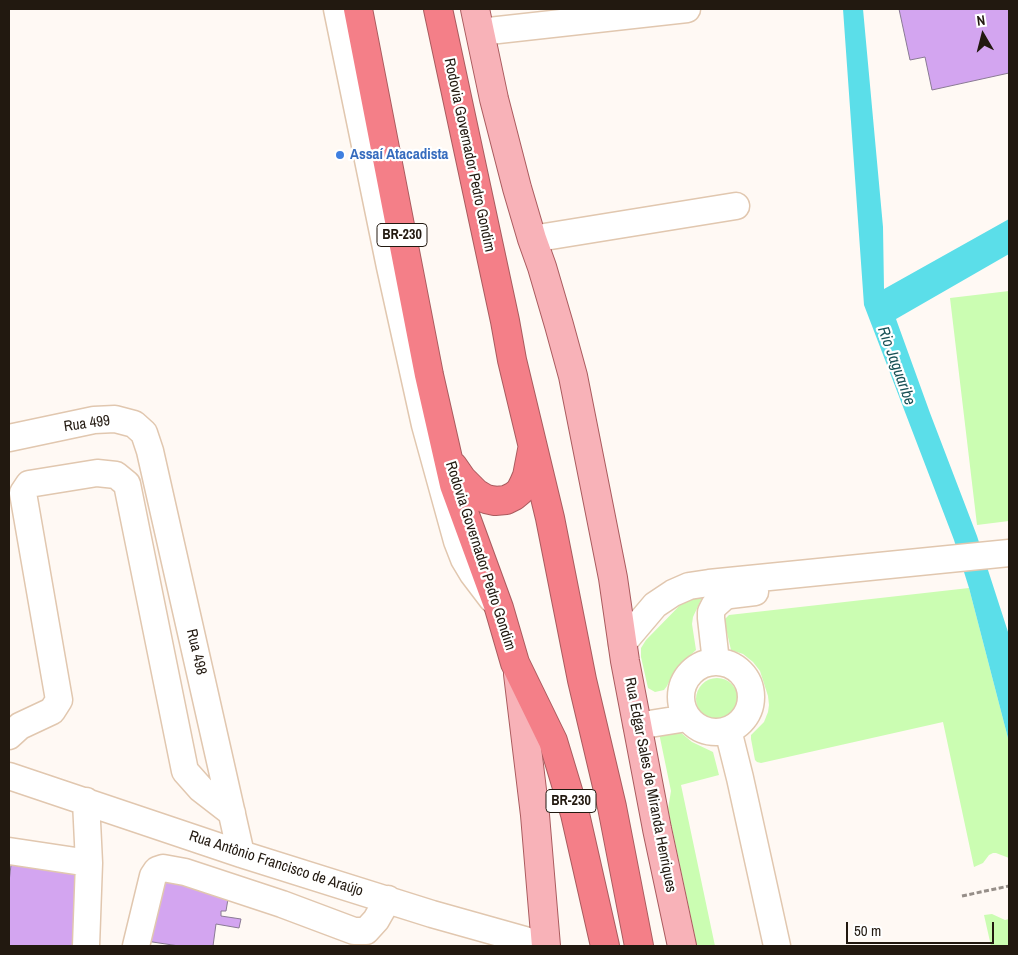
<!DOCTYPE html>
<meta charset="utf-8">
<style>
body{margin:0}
#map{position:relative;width:1018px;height:955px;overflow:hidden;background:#fff9f4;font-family:"Archivo Narrow",sans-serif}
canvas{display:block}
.frame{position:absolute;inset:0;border:10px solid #221910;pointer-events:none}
.north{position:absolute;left:958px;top:10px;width:50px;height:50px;-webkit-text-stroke:4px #fff;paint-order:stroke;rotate:352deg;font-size:14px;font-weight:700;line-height:20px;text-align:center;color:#221910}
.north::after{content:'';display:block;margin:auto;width:18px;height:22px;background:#221910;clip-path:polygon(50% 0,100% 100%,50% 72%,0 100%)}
.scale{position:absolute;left:846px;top:922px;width:148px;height:22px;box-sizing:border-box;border:2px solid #221910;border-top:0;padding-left:6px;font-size:15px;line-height:18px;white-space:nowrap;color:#221910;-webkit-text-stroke:4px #fff;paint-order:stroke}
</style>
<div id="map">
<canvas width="1018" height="955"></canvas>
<div class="frame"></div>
<div class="north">N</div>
<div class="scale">50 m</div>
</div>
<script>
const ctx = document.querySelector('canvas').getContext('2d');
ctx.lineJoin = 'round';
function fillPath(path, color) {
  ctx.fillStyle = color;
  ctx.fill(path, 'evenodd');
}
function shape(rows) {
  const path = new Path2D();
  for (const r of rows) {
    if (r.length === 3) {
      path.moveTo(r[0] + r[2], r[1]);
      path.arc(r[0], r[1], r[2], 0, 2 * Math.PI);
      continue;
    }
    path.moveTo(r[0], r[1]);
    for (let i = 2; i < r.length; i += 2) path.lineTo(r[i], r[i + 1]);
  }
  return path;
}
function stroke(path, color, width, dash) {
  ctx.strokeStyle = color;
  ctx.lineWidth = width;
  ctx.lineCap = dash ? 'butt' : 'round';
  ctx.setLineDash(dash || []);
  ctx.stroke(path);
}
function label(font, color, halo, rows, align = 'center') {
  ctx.font = font + ' "Archivo Narrow",sans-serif';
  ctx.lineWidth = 4.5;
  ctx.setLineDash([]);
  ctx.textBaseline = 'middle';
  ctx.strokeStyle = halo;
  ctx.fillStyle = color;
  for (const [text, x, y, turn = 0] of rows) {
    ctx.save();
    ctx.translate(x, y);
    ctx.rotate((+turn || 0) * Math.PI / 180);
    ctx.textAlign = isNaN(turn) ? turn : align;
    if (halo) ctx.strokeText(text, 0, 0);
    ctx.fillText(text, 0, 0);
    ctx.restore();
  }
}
fillPath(shape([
 [1009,291,1009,521,977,525,950,298],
 [969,588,1009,742,1009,858,996,853,993,853,989,855,983,863,974,867,943,722,761,763,757,762,755,760,751,739,751,735,764,722,768,712,769,705,768,696,760,671,753,662,743,654,731,650,725,624,725,619,729,615],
 [705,591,693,617,692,624,696,650,680,665,674,672,667,686,664,690,655,692,648,688,641,657,641,648,646,640,688,597],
 [717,699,21],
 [680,732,692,742,713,752,719,775,681,785,715,946,697,946,668,809,671,791,659,733],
 [992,914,1005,920,1009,919,1009,946,991,946,984,915]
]), '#cbfdb2');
fillPath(shape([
 [843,9,863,9,883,227,884,289,1009,219,1009,254,896,319,930,413,977,536,1009,635,1009,742,969,588,954,540,864,305]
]), '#5bdee9');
const building = shape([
 [899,9,1009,9,1009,73,932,90,925,57,910,60,899,9],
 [11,865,79,872,95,946,9,946,9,882,11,865],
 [157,876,230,887,226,911,221,911,221,916,241,919,239,928,216,924,213,946,179,946,146,941,157,876]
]);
fillPath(building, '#d3a5f0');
stroke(building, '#8a7a94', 1);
const minor = shape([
 [337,9,390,267,425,425,457,541,464,559,473,574,492,599],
 [480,32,687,9],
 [532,239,736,206],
 [9,438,94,420,115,419,134,424,144,433,150,451,241,854],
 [622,644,655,605,673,593,689,586,709,583,1009,553],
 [716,662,711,618,711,612,714,606,724,597,730,595,755,592],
 [716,697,35],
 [637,726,687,718],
 [728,730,740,778,777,946],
 [9,736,20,726,52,711,59,700,23,493,29,484,97,473,116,475,127,484,185,771,201,789,232,813],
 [9,776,241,854,432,914,546,946],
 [9,851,89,863],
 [86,946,89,863,86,801],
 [136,946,153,876,157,870,163,868,185,872,282,904,354,931,366,931,376,920,388,899]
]);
const major = shape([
 [475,9,494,99,517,188,532,239,542,267,559,325,573,376,613,578,625,661,657,829,682,946],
 [518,674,535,815,546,946]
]);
const highway = shape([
 [358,9,429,375,454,485,499,608,515,663,553,741,575,814,605,946],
 [438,9,505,321,512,360,550,518,582,680,612,807,639,946],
 [453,466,462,479,476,493,486,499,495,501,506,500,514,496,520,491,524,483,527,476,532,450]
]);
stroke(minor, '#e1c7af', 29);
stroke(major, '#aa5b5e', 30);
stroke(highway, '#aa5b5e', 30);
stroke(shape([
 [962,896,1009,886]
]), '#968e88', 3, [5, 2.5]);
stroke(minor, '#fff', 26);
stroke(major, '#f8b2b8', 28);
stroke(highway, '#f47f88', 28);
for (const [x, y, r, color] of [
 [340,155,5,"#3f7fe0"]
]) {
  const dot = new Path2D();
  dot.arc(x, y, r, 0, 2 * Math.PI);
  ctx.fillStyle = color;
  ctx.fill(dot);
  stroke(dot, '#fff', 2);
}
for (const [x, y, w] of [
 [402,235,50],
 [571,801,50]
]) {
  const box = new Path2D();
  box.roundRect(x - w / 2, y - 11.5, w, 23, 4);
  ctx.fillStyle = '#fff';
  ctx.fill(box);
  stroke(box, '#221910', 1);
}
label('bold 14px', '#221910', null, [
 ["BR-230",402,235],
 ["BR-230",571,801]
]);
label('bold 15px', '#366cbe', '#fff', [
 ["Assaí Atacadista",350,155]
], 'left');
label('15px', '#221910', '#fff', [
 ["Rodovia Governador Pedro Gondim",469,155,78],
 ["Rua 499",87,424,-8],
 ["Rodovia Governador Pedro Gondim",480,556,72],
 ["Rua 498",196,652,77],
 ["Rua Edgar Sales de Miranda Henriques",650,785,79],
 ["Rua Antônio Francisco de Araújo",276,864,18]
]);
label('italic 16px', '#185156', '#fff', [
 ["Rio Jaguaribe",896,366,70]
]);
</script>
